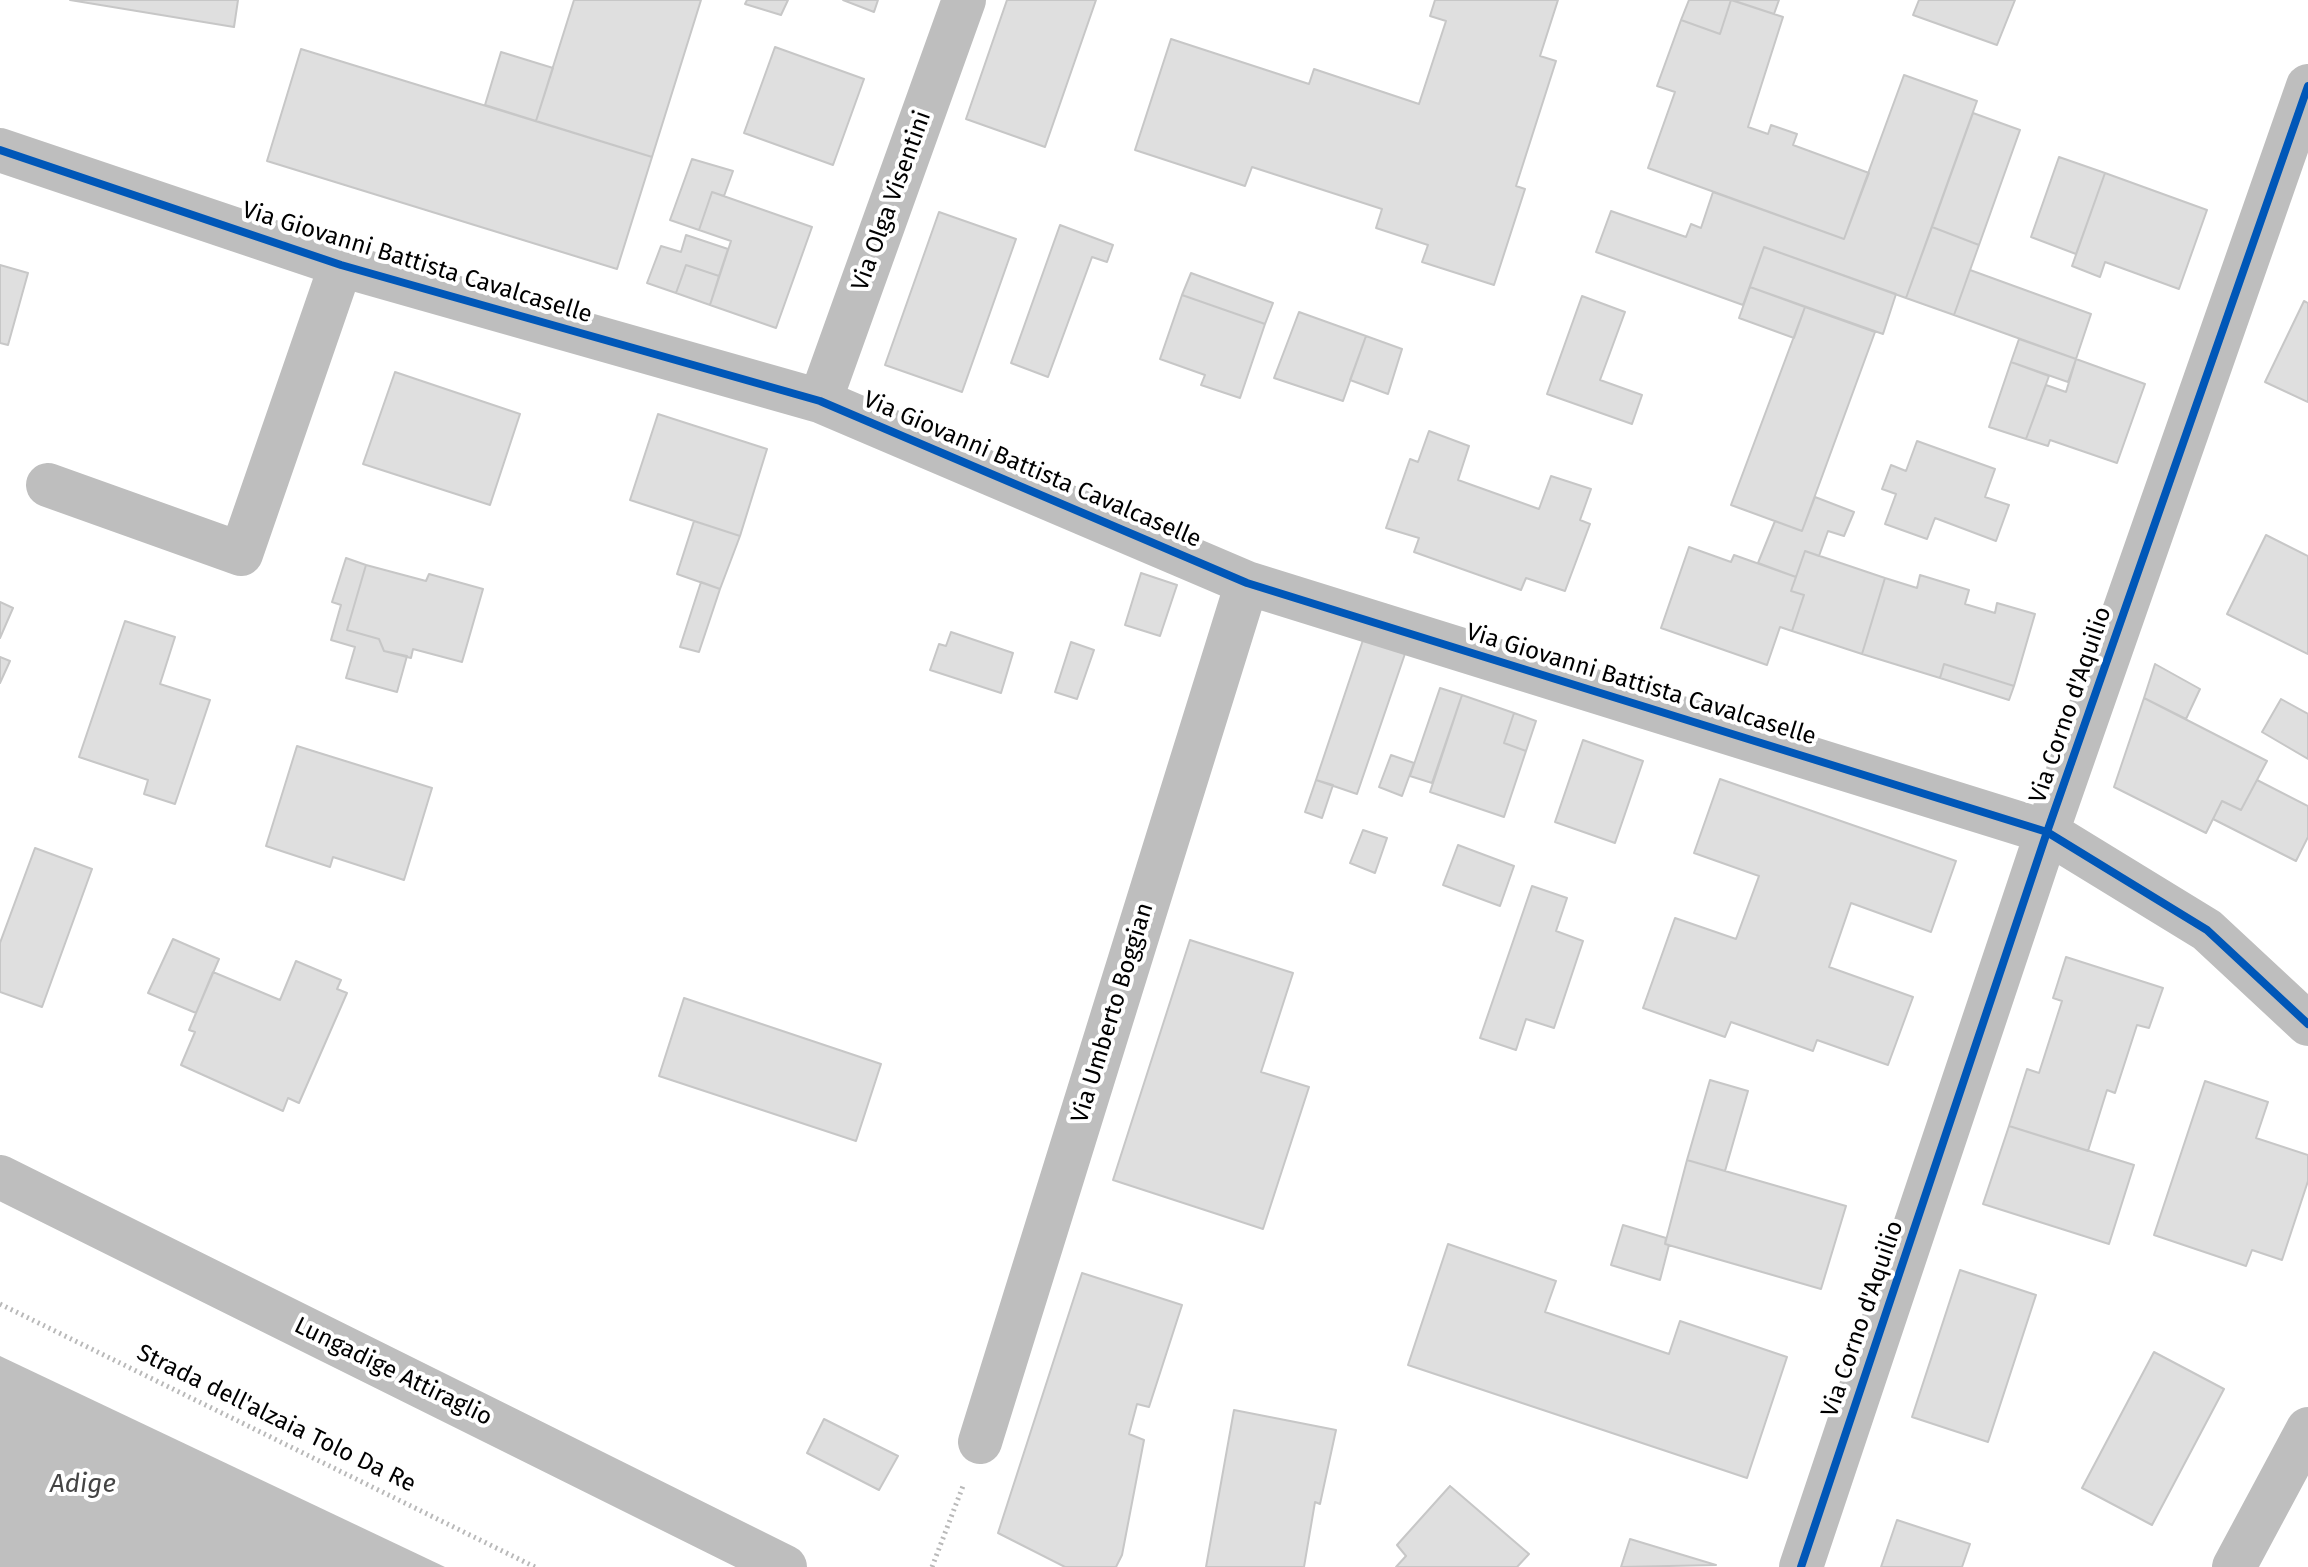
<!DOCTYPE html>
<style>
body{margin:0}
canvas{display:block;background:#fff}
</style>
<canvas width="2308" height="1567"></canvas>
<script>
const ctx = document.querySelector('canvas').getContext('2d');
ctx.lineJoin = 'round';
function fillPath(path, color) {
  ctx.fillStyle = color;
  ctx.fill(path, 'evenodd');
}
function shape(rows) {
  const path = new Path2D();
  for (const r of rows) {
    path.moveTo(r[0], r[1]);
    for (let i = 2; i < r.length; i += 2) path.lineTo(r[i], r[i + 1]);
  }
  return path;
}
function stroke(path, color, width, dash) {
  ctx.strokeStyle = color;
  ctx.lineWidth = width;
  ctx.lineCap = dash ? 'butt' : 'round';
  ctx.setLineDash(dash || []);
  ctx.stroke(path);
}
function label(font, color, halo, rows, align = 'center') {
  ctx.font = font + ' "Fira Sans",sans-serif';
  ctx.lineWidth = 8;
  ctx.setLineDash([]);
  ctx.textBaseline = 'middle';
  ctx.strokeStyle = halo;
  ctx.fillStyle = color;
  for (const [text, x, y, turn = 0] of rows) {
    ctx.save();
    ctx.translate(x, y);
    ctx.rotate((+turn || 0) * Math.PI / 180);
    ctx.textAlign = isNaN(turn) ? turn : align;
    if (halo) ctx.strokeText(text, 0, 0);
    ctx.fillText(text, 0, 0);
    ctx.restore();
  }
}
fillPath(shape([
 [0,1356,445,1567,0,1567]
]), '#bfbfbf');
const building = shape([
 [70,0,238,0,234,27,70,0],
 [574,0,701,0,652,157,536,121,574,0],
 [747,0,788,0,781,15,745,4,747,0],
 [843,0,878,0,874,12,843,0],
 [1007,0,1096,0,1045,147,966,119,1007,0],
 [1435,0,1558,0,1540,56,1556,61,1516,186,1525,189,1494,285,1422,262,1428,245,1376,228,1382,209,1252,167,1245,186,1135,150,1171,39,1309,84,1314,69,1419,104,1446,21,1430,16,1435,0],
 [1689,0,1731,0,1720,34,1681,20,1689,0],
 [1731,0,1783,17,1748,127,1768,134,1771,125,1797,134,1793,145,1869,173,1844,239,1648,168,1675,92,1657,86,1681,20,1720,34,1731,0],
 [1732,0,1779,0,1774,14,1732,0],
 [1919,0,2015,0,1997,45,1913,15,1919,0],
 [775,47,864,79,833,165,744,133,775,47],
 [301,49,652,157,617,269,267,161,301,49],
 [501,52,553,68,536,121,485,105,501,52],
 [1904,75,1977,101,1906,298,1764,247,1743,305,1596,252,1611,211,1686,237,1691,224,1701,228,1713,192,1844,239,1904,75],
 [1973,113,2020,130,1979,245,1932,227,1973,113],
 [2059,157,2105,173,2076,254,2031,237,2059,157],
 [692,159,733,171,724,196,712,192,699,230,670,220,692,159],
 [2105,173,2207,210,2179,289,2105,262,2100,277,2072,266,2105,173],
 [712,192,812,227,776,328,710,305,731,241,699,230,712,192],
 [939,212,1016,239,962,392,885,365,939,212],
 [1060,225,1113,245,1107,262,1092,257,1048,377,1011,363,1060,225],
 [1932,227,1979,245,1954,315,1906,298,1932,227],
 [686,235,728,249,719,276,686,265,676,293,647,283,661,246,681,252,686,235],
 [1764,247,1896,294,1883,334,1750,287,1764,247],
 [0,265,28,273,8,345,0,343,0,265],
 [686,265,719,276,710,305,676,293,686,265],
 [1970,270,2091,314,2076,359,1954,315,1970,270],
 [1191,273,1273,303,1265,324,1182,295,1191,273],
 [1750,287,1805,307,1794,338,1739,318,1750,287],
 [1182,295,1265,324,1240,398,1201,385,1205,375,1160,359,1182,295],
 [1582,296,1625,312,1600,380,1642,395,1632,424,1547,394,1582,296],
 [2304,301,2308,303,2308,402,2265,382,2304,301],
 [1805,307,1875,332,1802,531,1731,505,1805,307],
 [1299,312,1366,336,1343,401,1274,378,1299,312],
 [1366,336,1402,349,1388,394,1350,380,1366,336],
 [2019,339,2076,359,2068,382,2011,362,2019,339],
 [2076,359,2145,384,2117,463,2050,440,2048,446,2026,439,2046,385,2066,392,2076,359],
 [2011,362,2049,376,2026,439,1989,427,2011,362],
 [395,372,520,414,490,505,363,464,395,372],
 [658,414,767,449,740,536,630,500,658,414],
 [1429,431,1469,446,1458,480,1539,509,1551,476,1591,489,1580,520,1590,524,1565,591,1526,578,1521,590,1414,552,1419,538,1386,528,1410,459,1418,462,1429,431],
 [1917,441,1995,469,1985,497,2009,505,1996,541,1935,518,1927,539,1885,524,1896,494,1882,489,1891,465,1906,471,1917,441],
 [1815,497,1854,512,1844,536,1828,531,1819,556,1805,551,1796,577,1758,563,1775,521,1802,531,1815,497],
 [694,521,740,536,720,589,677,574,694,521],
 [2266,535,2308,556,2308,654,2227,614,2266,535],
 [1689,547,1731,562,1734,555,1796,577,1791,591,1804,595,1792,631,1780,627,1767,665,1661,628,1689,547],
 [1805,551,1885,578,1862,654,1792,631,1804,595,1791,591,1805,551],
 [346,558,366,565,347,630,379,639,384,651,407,656,397,692,346,678,355,647,331,640,341,605,332,602,346,558],
 [366,565,426,581,429,574,483,589,462,662,413,649,411,658,384,651,379,639,347,630,366,565],
 [1141,573,1177,585,1160,636,1125,625,1141,573],
 [1920,575,1969,590,1965,604,1995,613,1997,603,2035,614,2014,686,1944,664,1940,678,1862,654,1885,578,1917,588,1920,575],
 [701,582,720,589,699,652,680,647,701,582],
 [0,602,13,608,0,638,0,602],
 [125,621,175,637,160,684,210,700,175,804,144,794,148,780,79,757,125,621],
 [1367,628,1409,642,1357,794,1316,780,1367,628],
 [951,632,1013,653,1001,693,930,670,939,644,946,646,951,632],
 [1071,642,1094,650,1077,699,1055,692,1071,642],
 [0,657,10,661,0,683,0,657],
 [1944,664,2014,686,2009,700,1940,678,1944,664],
 [2155,664,2200,689,2186,719,2144,698,2155,664],
 [1440,688,1462,695,1432,783,1410,776,1440,688],
 [1462,695,1514,713,1504,743,1526,751,1504,817,1430,792,1462,695],
 [2144,698,2267,761,2241,810,2222,801,2206,833,2114,787,2144,698],
 [2281,699,2308,714,2308,759,2262,732,2281,699],
 [1514,713,1536,721,1526,751,1504,743,1514,713],
 [1583,740,1643,761,1615,843,1555,822,1583,740],
 [297,746,432,788,404,880,333,857,330,867,266,846,297,746],
 [1391,755,1414,763,1402,796,1379,787,1391,755],
 [1720,779,1956,861,1931,932,1851,903,1829,967,1913,997,1888,1065,1817,1040,1813,1051,1731,1022,1725,1037,1643,1008,1675,918,1736,939,1759,876,1694,853,1720,779],
 [1316,780,1333,785,1322,818,1305,812,1316,780],
 [2257,780,2308,806,2308,837,2296,861,2213,819,2222,801,2241,810,2257,780],
 [1363,830,1387,838,1375,873,1350,863,1363,830],
 [1458,845,1514,866,1500,906,1443,885,1458,845],
 [35,848,92,869,42,1007,0,992,0,943,35,848],
 [1532,886,1567,898,1556,931,1583,941,1554,1028,1526,1019,1516,1050,1480,1038,1532,886],
 [173,939,219,959,196,1013,148,993,173,939],
 [1190,940,1293,973,1261,1072,1309,1087,1263,1229,1113,1180,1190,940],
 [2066,957,2163,988,2149,1028,2137,1025,2115,1093,2107,1090,2088,1151,2009,1126,2027,1069,2039,1073,2062,1001,2053,998,2066,957],
 [296,961,341,980,337,989,347,993,299,1103,288,1098,283,1111,181,1065,195,1032,189,1030,213,972,280,1000,296,961],
 [684,998,881,1064,856,1141,659,1076,684,998],
 [1710,1080,1748,1091,1725,1171,1687,1160,1710,1080],
 [2205,1081,2268,1102,2256,1138,2308,1155,2308,1181,2282,1260,2252,1250,2246,1266,2154,1235,2205,1081],
 [2009,1126,2134,1165,2109,1244,1983,1204,2009,1126],
 [1687,1160,1846,1206,1821,1289,1665,1244,1687,1160],
 [1623,1225,1666,1238,1665,1244,1669,1245,1660,1280,1611,1265,1623,1225],
 [1448,1244,1556,1281,1545,1312,1669,1354,1680,1321,1787,1357,1747,1478,1408,1365,1448,1244],
 [1960,1270,2036,1295,1988,1442,1912,1417,1960,1270],
 [1082,1273,1182,1305,1149,1407,1137,1404,1129,1434,1144,1440,1122,1555,1116,1567,1065,1567,998,1533,1082,1273],
 [2154,1352,2224,1389,2152,1525,2082,1488,2154,1352],
 [1234,1410,1336,1430,1320,1504,1315,1502,1304,1567,1206,1567,1234,1410],
 [824,1419,898,1456,879,1490,807,1453,824,1419],
 [1450,1486,1529,1554,1517,1567,1396,1567,1406,1556,1397,1545,1450,1486],
 [1897,1520,1970,1544,1962,1567,1881,1567,1897,1520],
 [1630,1539,1716,1565,1621,1567,1630,1539]
]);
fillPath(building, '#dfdfdf');
stroke(building, '#c7c7c7', 2);
stroke(shape([
 [0,1304,535,1567],
 [932,1567,963,1486]
]), '#b9b9b9', 5, [2, 4]);
stroke(shape([
 [0,150,341,265,820,401,1247,583,2047,832,2207,930,2308,1024],
 [820,401,964,0],
 [48,485,241,554,341,265],
 [0,1177,785,1567],
 [980,1442,1247,583],
 [1801,1567,2047,832,2308,86],
 [2234,1567,2308,1429]
]), '#bebebe', 44);
stroke(shape([
 [0,150,341,265,820,401,1247,583,2047,832,2207,930,2308,1024],
 [1801,1567,2047,832,2308,86]
]), '#0057b8', 8);
label('24px', '#000', '#fff', [
 ["Via Olga Visentini",892,201,-70],
 ["Via Giovanni Battista Cavalcaselle",417,263,17],
 ["Via Giovanni Battista Cavalcaselle",1032,470,23],
 ["Via Giovanni Battista Cavalcaselle",1641,685,17],
 ["Via Corno d'Aquilio",2071,705,-71],
 ["Via Umberto Boggian",1113,1013,-73],
 ["Via Corno d'Aquilio",1863,1319,-71],
 ["Lungadige Attiraglio",393,1372,26],
 ["Strada dell'alzaia Tolo Da Re",276,1419,26]
]);
label('italic 26px', '#444', '#fff', [
 ["Adige",83,1485]
]);
</script>
